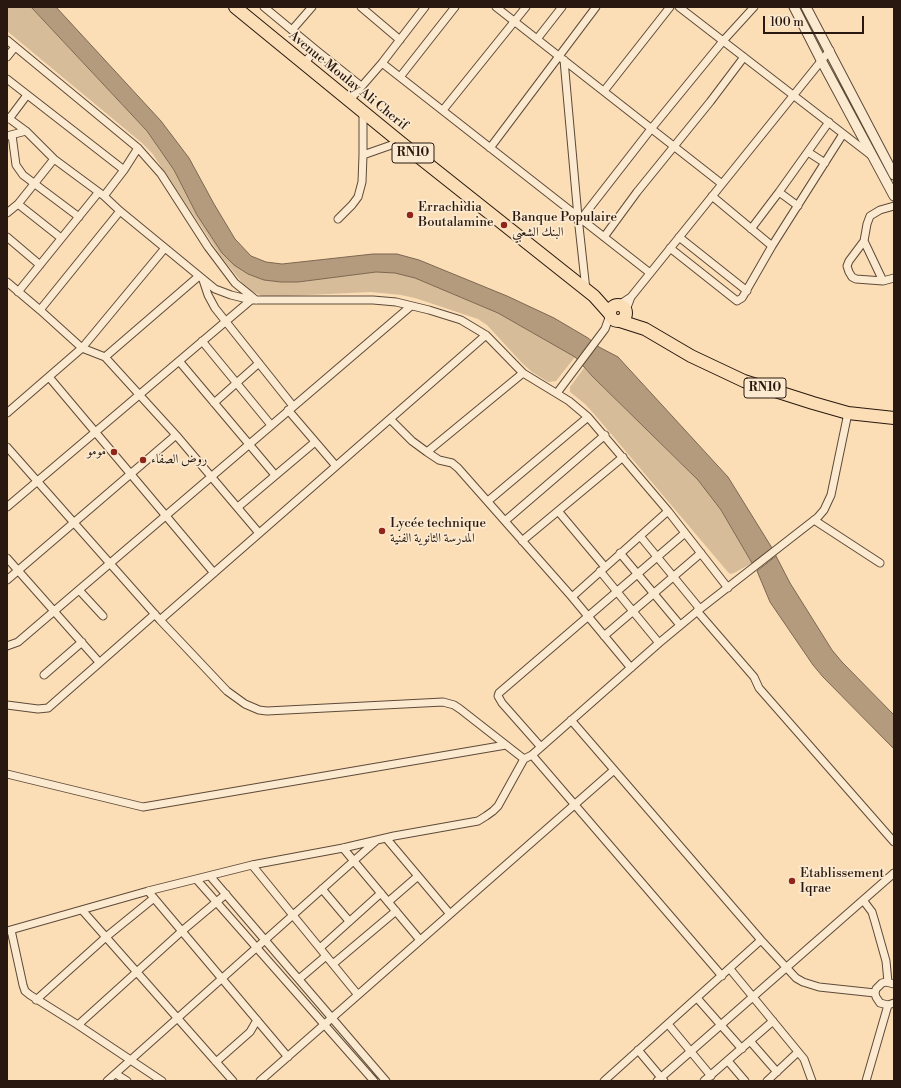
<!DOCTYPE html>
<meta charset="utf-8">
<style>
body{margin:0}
#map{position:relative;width:901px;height:1088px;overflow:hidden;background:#fbdeb6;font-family:"Libre Bodoni",serif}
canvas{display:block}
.frame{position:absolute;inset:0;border:8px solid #29180f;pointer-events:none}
.scale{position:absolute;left:763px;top:16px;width:101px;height:18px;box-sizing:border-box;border:2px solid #29180f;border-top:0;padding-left:5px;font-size:12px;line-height:14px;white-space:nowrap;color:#29180f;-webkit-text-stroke:3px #fcead0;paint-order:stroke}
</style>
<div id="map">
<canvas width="901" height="1088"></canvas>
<div class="frame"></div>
<div class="scale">100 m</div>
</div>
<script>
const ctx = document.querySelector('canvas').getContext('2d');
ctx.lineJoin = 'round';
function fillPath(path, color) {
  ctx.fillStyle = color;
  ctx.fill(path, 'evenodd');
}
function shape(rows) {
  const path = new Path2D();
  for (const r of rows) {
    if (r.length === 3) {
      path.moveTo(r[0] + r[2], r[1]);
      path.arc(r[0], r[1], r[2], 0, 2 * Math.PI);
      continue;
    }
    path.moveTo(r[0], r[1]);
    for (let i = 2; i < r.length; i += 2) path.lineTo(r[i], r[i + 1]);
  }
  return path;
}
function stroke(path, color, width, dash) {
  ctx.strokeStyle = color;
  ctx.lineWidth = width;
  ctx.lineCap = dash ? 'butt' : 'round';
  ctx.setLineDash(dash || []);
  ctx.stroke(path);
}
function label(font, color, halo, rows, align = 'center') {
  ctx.font = font + ' "Libre Bodoni",Amiri,serif';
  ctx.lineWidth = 3.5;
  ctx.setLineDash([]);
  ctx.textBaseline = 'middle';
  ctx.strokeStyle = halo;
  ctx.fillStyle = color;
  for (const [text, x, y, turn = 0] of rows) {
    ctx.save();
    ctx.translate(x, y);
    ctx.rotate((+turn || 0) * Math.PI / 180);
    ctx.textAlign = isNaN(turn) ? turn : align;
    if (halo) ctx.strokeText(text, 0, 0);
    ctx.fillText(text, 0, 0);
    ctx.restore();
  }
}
fillPath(shape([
 [7,7,31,7,147,131,174,170,197,215,222,253,281,282,298,282,376,272,395,273,415,278,498,313,575,357,556,381,548,382,532,372,522,363,487,325,478,319,415,298,401,295,371,292,264,297,247,289,220,255,152,153,142,143,7,31],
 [584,368,698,480,721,510,752,563,734,573,730,574,727,571,595,415,585,404,570,392,570,387]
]), '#d7bc9a');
const water = shape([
 [31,7,56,7,161,121,189,158,214,204,235,239,251,256,266,262,282,264,373,254,397,254,419,260,507,296,554,318,588,338,599,347,618,357,728,477,772,548,752,563,721,510,698,480,593,377,575,357,498,313,415,278,395,273,376,272,298,282,281,282,264,280,248,274,234,265,222,253,197,215,174,170,147,131,31,7],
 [776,556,790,583,832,650,842,662,894,715,894,749,823,677,813,665,770,602,757,571,776,556]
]);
fillPath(water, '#b49b7d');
stroke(water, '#7c6751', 1);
const minor = shape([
 [264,7,316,50],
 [361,7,400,40],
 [496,7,722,184],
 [679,7,872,156],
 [292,30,312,7],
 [537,39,562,7],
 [7,40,138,148,161,174,208,247,235,283,256,300],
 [7,57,15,47],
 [564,60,578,217,586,290],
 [382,63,650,273],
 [303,64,316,50,361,86],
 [400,77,455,7],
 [7,79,124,170],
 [604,91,670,7],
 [349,101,382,63,425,7],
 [443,110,526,7],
 [7,117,26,131,54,159,104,196,120,211,215,289,231,295,251,300,373,300,396,302,429,310,461,320,486,335,523,373,569,401,588,417,668,511,728,588],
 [9,119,27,95],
 [12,135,16,165,23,175,79,217],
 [7,136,26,131],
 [490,148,596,7],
 [808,152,825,163],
 [363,155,400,142],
 [779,192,798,206],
 [104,196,124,170,138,148],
 [712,196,772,246,843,134],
 [18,204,61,238],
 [894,206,880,210,870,216,867,224,864,241,883,281,894,278],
 [7,213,18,204,54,159],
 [338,219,352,205,358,197,362,182,363,155,363,112],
 [581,219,651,129,723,41,754,7],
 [751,229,779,192,829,122],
 [7,237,40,265],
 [604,237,637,192,710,102,744,57],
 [679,237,747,291],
 [864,241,849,261,847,266,849,272,852,277,856,279,883,281],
 [670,248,737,301,742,298,745,293,772,246],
 [203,280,208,295,215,308,293,406],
 [7,282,40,310,82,348,105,357,176,435,259,533],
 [18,292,98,193],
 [619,305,631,297,830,50],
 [40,310,120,211],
 [626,310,631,297],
 [202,341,271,425],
 [105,357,199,276],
 [179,361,275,475],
 [49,377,214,573],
 [557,393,605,329,610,315],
 [214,403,259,363],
 [288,410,336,466],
 [7,413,82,348,165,248],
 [390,419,412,441,427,452,439,460,452,463,458,468,572,597,631,668],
 [7,447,160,620,227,691,245,704,259,710,267,711,443,702,454,705,460,709,524,759],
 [427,452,523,373],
 [488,501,588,417],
 [7,507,251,300],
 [238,507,315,442],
 [558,511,605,567],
 [814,520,880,563],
 [505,521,605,435],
 [640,536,700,609],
 [522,541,623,457],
 [620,553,680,625],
 [7,558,99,662],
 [600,571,659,643],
 [7,580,176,435],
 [79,590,103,616],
 [572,597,668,511],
 [697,611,754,677,759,688,894,842],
 [160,620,486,335],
 [604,636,701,553],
 [7,646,18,642,411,306],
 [44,675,82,642],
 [7,705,38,709,48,708,155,614],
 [571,720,761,940,796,978,803,982,819,987,875,993],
 [540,746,502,703,498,696,499,693,685,533],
 [532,755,722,976],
 [7,774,143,807,506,745],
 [386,838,450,914],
 [343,848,420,940],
 [252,865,358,995],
 [210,876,386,1081],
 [197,880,374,1081],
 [322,889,349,921],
 [148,891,288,1057],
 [863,900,872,912,875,922,886,961,888,982],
 [388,902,418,876],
 [82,910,233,1081],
 [11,930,23,985,25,991,30,995,78,1025,162,1081],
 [7,931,148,891,252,865,343,848,394,836,478,821,486,816,493,811,498,806,524,759,532,755,659,643,700,609,818,517,824,510,831,495,848,413],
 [320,948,381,893],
 [333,964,396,911],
 [730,969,804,1059,812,1081],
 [299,979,326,956],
 [894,984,886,982,882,983,876,989,875,993,876,997,880,1003,888,1005,894,1003],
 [697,998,742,1049],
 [36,1000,106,937,154,898],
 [668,1024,711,1076],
 [78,1025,182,931,226,894],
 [750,1041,777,1072],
 [638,1050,664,1081],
 [728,1061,745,1081],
 [216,1062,250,1032,257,1020],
 [116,1074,127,1081],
 [107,1081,376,841],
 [260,1081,614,770],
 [604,1081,761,940],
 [657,1081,894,873],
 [704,1081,773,1021],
 [767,1081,798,1052],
 [866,1081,888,1005]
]);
const tertiary = shape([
 [794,7,821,60,894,196],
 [806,7,894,175]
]);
const primary = shape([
 [235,7,400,142,594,296,610,314],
 [618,313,8],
 [620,321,645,329,691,356,744,381,813,403,848,413,894,418]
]);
stroke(minor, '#5e4a39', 9);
stroke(tertiary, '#5e4a39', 11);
stroke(primary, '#29180f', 14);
stroke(minor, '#fcead0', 7);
stroke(tertiary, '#fcead0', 9);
stroke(primary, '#fbdeb6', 12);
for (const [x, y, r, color] of [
 [410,215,4,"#8f2418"],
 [504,225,4,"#8f2418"],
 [114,452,4,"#8f2418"],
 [143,460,4,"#8f2418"],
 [382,531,4,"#8f2418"],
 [792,881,4,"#8f2418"]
]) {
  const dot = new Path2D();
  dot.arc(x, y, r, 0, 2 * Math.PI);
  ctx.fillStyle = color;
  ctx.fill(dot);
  stroke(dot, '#fcead0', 1.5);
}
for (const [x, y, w] of [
 [413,153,42],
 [765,388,42]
]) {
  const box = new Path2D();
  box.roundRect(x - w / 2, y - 10, w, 20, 3);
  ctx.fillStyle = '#fcead0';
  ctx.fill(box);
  stroke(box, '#29180f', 1);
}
label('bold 12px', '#29180f', null, [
 ["RN10",413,153],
 ["RN10",765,388]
]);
label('13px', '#29180f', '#fcead0', [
 ["Avenue Moulay Ali Cherif",348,81,39]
]);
label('13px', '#29180f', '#fcead0', [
 ["Errachidia",418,208],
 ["Boutalamine",418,223],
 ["Banque Populaire",512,218],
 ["البنك الشعبي",512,233],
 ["مومو",106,452,"right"],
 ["روض الصفاء",151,460],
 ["Lycée technique",390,524],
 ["المدرسة الثانوية الفنية",390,539],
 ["Etablissement",800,874],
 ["Iqrae",800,889]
], 'left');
</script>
